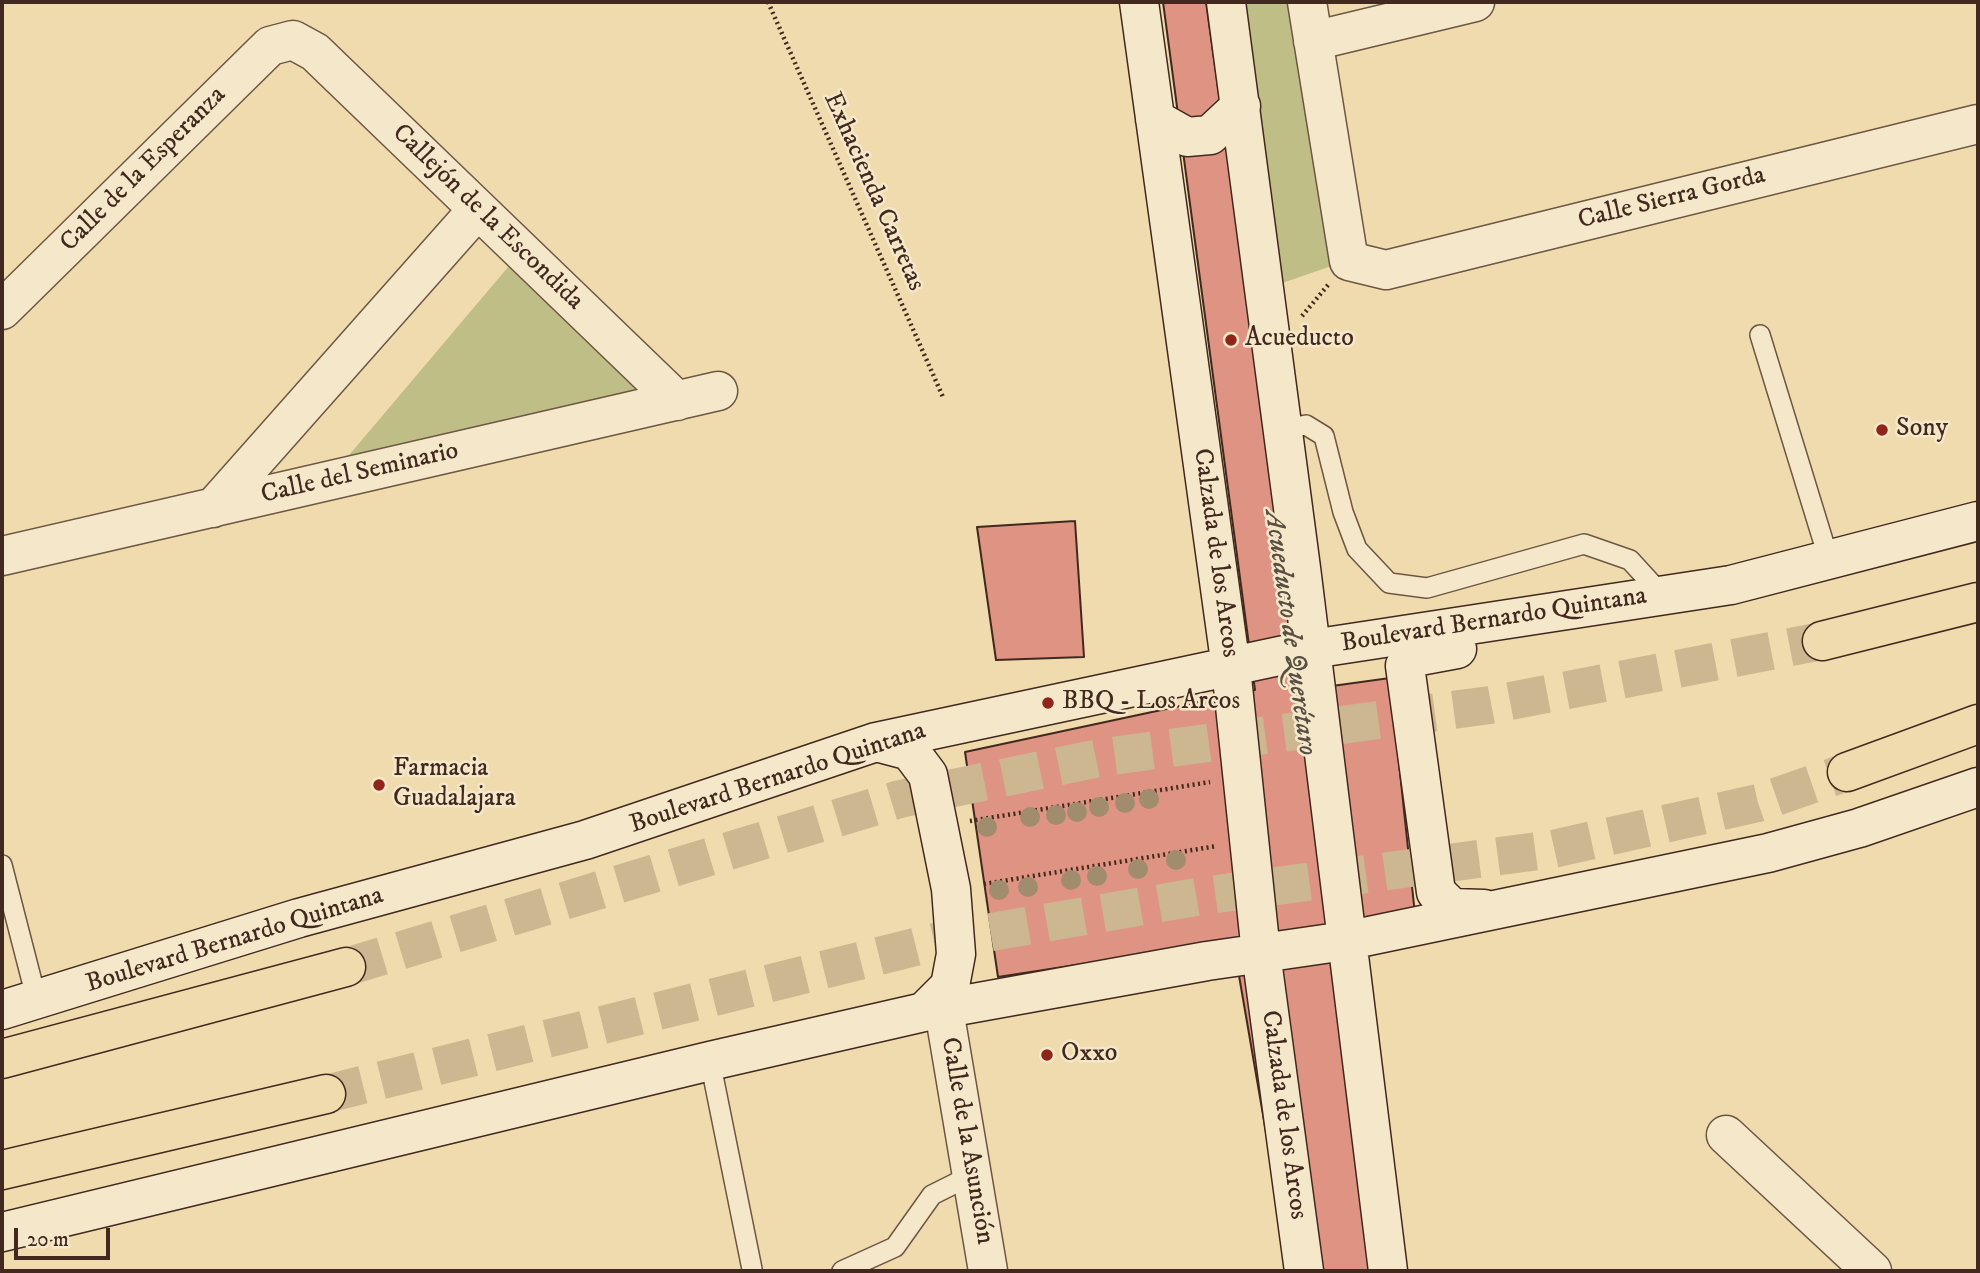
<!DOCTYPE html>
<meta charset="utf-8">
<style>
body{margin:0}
#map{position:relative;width:1980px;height:1273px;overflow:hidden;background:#efdbae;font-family:"IM FELL DW Pica",serif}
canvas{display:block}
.frame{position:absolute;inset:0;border:4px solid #42291f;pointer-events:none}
.scale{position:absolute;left:14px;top:1228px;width:96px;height:32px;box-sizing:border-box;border:4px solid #42291f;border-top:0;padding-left:9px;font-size:21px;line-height:24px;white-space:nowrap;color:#42291f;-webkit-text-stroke:5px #f5e8ca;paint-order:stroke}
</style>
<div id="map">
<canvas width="1980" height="1273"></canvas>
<div class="frame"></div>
<div class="scale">20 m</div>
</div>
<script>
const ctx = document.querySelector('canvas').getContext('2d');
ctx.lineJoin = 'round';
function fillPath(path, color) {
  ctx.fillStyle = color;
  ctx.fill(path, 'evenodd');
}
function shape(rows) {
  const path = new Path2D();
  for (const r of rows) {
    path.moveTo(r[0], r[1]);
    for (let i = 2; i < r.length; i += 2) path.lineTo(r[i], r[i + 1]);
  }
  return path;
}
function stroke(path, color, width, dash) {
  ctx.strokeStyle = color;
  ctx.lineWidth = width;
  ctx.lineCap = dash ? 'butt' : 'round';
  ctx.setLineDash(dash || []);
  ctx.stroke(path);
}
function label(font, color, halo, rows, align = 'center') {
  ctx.font = font + ' "IM FELL DW Pica",serif';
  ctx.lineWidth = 5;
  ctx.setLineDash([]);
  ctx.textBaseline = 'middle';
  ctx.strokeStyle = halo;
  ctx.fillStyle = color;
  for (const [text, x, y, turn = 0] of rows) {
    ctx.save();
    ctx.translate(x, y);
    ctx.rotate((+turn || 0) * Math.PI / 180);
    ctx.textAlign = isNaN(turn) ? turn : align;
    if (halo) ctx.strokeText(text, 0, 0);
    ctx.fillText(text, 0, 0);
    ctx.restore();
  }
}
fillPath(shape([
 [1226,2,1307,2,1349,260,1265,289],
 [525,247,677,401,323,486]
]), '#bfbe86');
const building = shape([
 [1163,2,1206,2,1303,690,1390,678,1416,924,1330,943,1372,1271,1290,1271,1233,941,998,977,965,752,1255,690,1163,2],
 [1075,521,1084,657,996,660,977,527,1075,521]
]);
fillPath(building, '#df9382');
stroke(building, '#42291f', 2);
stroke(shape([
 [346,967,900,799,1104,757,1490,705,1822,641],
 [326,1094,939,941,1202,896,1553,849,1758,803,1847,772]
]), '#ccb791', 38, [38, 19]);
const lane = shape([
 [1760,335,1829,560],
 [1283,429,1306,425,1324,436,1343,512,1357,549,1389,583,1427,588,1584,544,1630,560,1662,595],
 [2,865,37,1001],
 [710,1061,752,1269],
 [842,1271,895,1247,932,1195,972,1175]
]);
const street = shape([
 [1307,2,1349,261,1386,270,1978,124],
 [1313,41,1475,2],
 [2,310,270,46,293,40,315,52,677,401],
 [213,508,478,209],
 [2,556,718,391],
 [944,1010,988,1271],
 [1726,1135,1872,1271]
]);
const secondary = shape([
 [1139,2,1231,668,1261,953,1304,1271],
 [1226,2,1301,568,1388,1271],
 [1155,119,1187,137,1210,135,1241,106],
 [1457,649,1414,657,1405,666,1436,892,1452,908,1484,909],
 [876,742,910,751,928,775,951,889,956,954,950,986,924,1012],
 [2,1010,299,918,585,840,876,742,1312,649,1731,585,1978,521],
 [2,1232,710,1061,924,1012,1207,961,1345,941,1768,853,1859,828,1978,787]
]);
const highway = shape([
 [1822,641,1978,602],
 [1847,772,1978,724],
 [2,1059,346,967],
 [2,1170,326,1094]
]);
stroke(lane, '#6d5643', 22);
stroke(street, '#6d5643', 41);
stroke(secondary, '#42291f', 41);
stroke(highway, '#42291f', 41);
stroke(shape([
 [768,2,943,397],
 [1302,316,1328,285],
 [970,821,1210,782],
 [984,884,1217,846]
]), '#42291f', 4.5, [2, 3.5]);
stroke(lane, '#f5e8ca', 19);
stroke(street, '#f5e8ca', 38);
stroke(secondary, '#f5e8ca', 38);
stroke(highway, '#efdbae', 38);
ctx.fillStyle = '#a18d6e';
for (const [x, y] of [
 [1149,799],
 [1125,803],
 [1099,807],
 [1077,812],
 [1056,815],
 [1030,817],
 [987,827],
 [1176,860],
 [1138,869],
 [1097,876],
 [1071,880],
 [1028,887],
 [999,890]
]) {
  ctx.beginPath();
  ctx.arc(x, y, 10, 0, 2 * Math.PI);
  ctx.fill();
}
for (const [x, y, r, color] of [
 [1231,340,7,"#8f2418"],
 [1882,430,7,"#8f2418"],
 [1048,703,7,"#8f2418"],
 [379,785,7,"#8f2418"],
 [1047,1055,7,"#8f2418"]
]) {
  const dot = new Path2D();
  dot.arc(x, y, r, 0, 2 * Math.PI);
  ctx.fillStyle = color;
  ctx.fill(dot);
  stroke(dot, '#f5e8ca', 2.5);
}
label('26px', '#42291f', '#f5e8ca', [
 ["Calle de la Esperanza",144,170,-45],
 ["Exhacienda Carretas",873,192,66],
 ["Calle Sierra Gorda",1672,199,-14],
 ["Callejón de la Escondida",487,218,44],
 ["Calle del Seminario",360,474,-13],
 ["Calzada de los Arcos",1215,553,82],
 ["Boulevard Bernardo Quintana",1494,621,-9],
 ["Boulevard Bernardo Quintana",778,779,-18],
 ["Boulevard Bernardo Quintana",235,941,-17],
 ["Calzada de los Arcos",1283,1115,82],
 ["Calle de la Asunción",966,1141,80]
]);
label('26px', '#42291f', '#f5e8ca', [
 ["Acueducto",1245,340],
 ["Sony",1896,430],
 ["BBQ - Los Arcos",1062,703],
 ["Farmacia",393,770],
 ["Guadalajara",393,800],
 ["Oxxo",1061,1055]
], 'left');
label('italic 28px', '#584e42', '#f5e8ca', [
 ["Acueducto de Querétaro",1289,633,82]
]);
</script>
